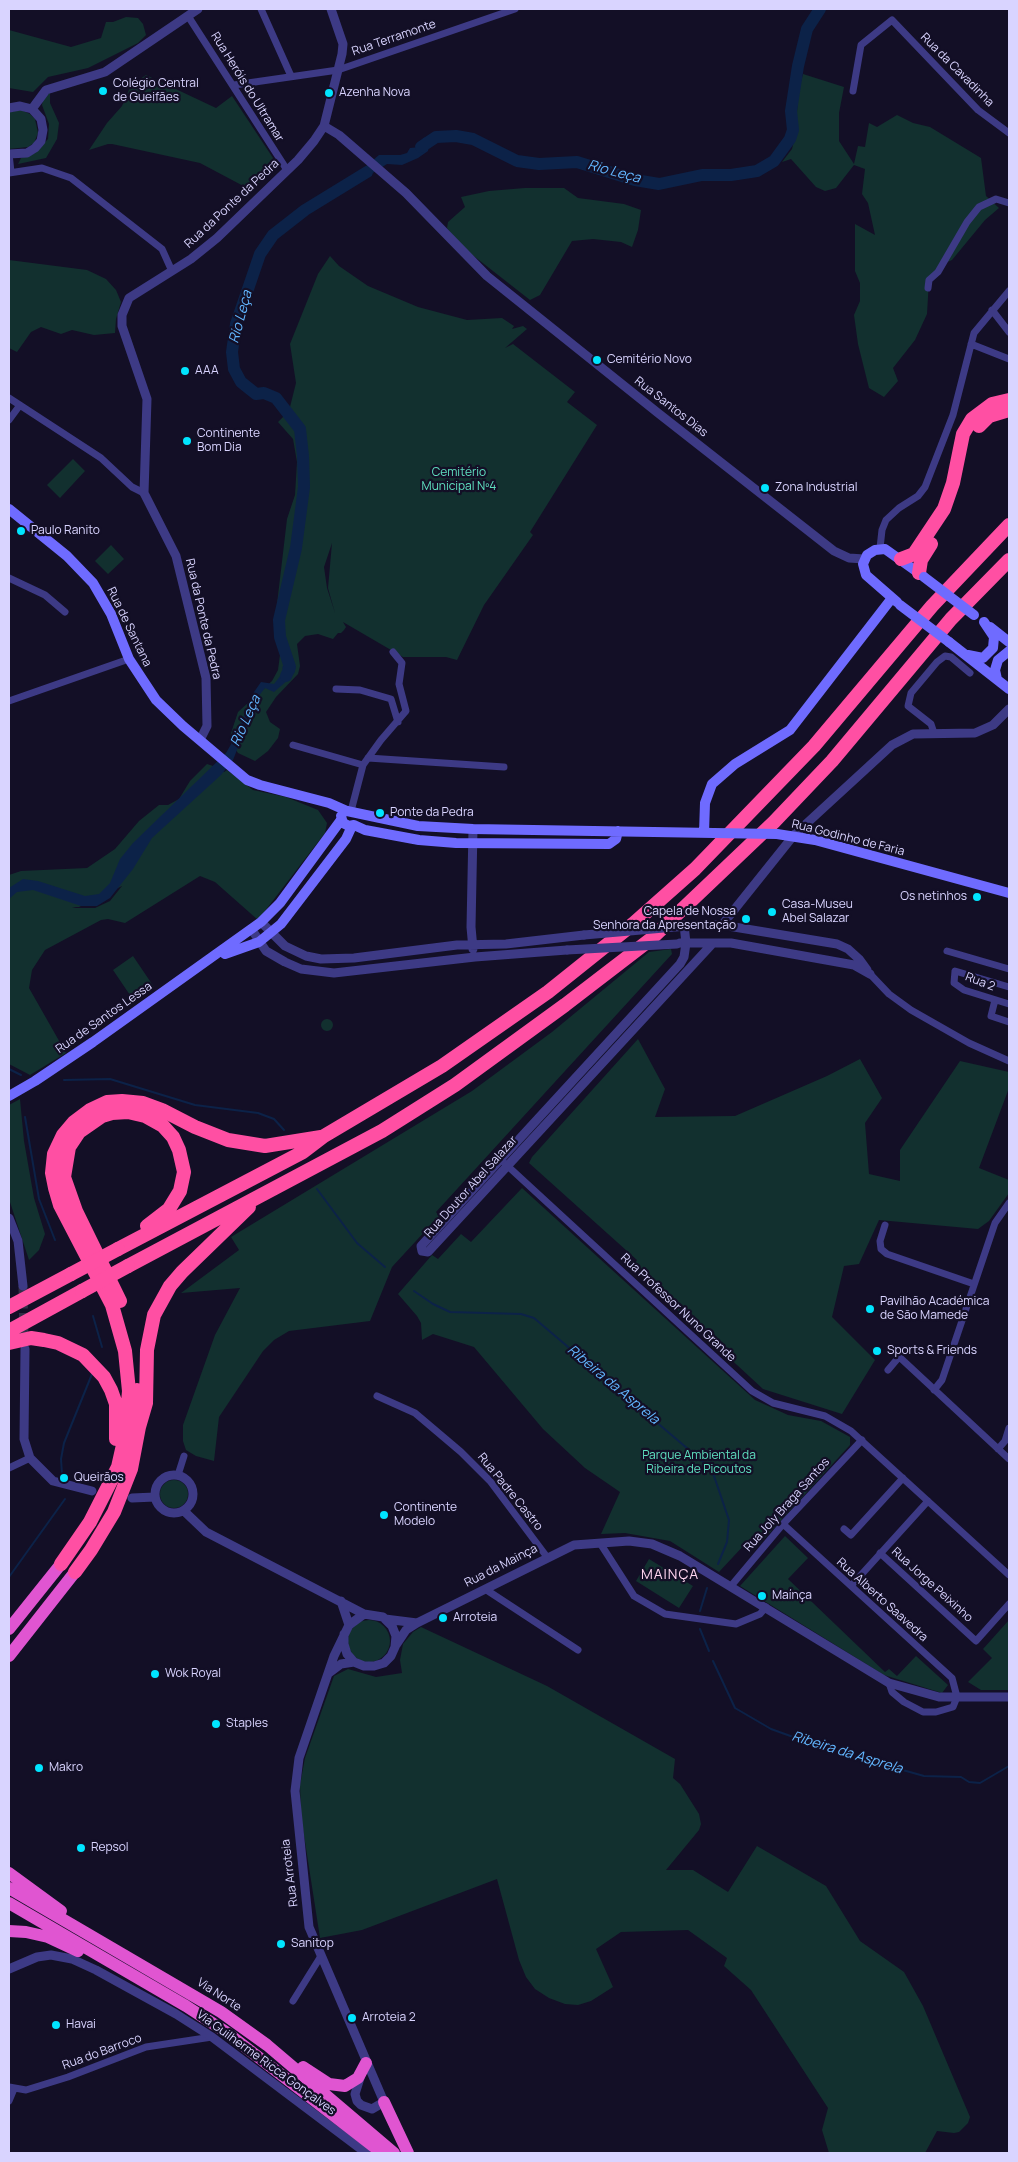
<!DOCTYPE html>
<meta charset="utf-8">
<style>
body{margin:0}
#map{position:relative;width:1018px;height:2162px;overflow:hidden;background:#130f26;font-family:Manrope,sans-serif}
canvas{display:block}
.frame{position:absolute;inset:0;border:10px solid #d9d4ff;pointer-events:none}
</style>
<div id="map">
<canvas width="1018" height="2162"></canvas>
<div class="frame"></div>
</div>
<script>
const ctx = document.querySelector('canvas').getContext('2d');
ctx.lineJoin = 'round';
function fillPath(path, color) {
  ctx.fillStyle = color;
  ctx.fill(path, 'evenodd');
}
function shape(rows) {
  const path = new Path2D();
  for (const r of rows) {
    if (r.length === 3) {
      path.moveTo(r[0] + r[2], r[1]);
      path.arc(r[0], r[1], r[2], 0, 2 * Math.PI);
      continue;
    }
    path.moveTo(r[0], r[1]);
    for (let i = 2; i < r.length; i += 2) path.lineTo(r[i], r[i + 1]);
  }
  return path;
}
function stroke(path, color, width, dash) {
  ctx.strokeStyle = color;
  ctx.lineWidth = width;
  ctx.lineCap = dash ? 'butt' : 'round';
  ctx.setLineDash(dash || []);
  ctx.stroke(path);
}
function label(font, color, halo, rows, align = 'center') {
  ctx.font = font + ' Manrope,sans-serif';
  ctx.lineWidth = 4.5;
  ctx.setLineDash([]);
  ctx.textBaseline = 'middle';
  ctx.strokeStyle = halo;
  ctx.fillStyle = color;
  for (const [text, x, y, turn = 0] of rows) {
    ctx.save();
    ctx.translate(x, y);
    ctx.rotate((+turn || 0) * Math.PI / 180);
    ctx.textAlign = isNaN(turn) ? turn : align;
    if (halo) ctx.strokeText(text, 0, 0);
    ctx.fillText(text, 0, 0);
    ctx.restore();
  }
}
fillPath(shape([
 [126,17,138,18,143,24,146,35,138,43,88,68,48,77,33,92,9,88,9,30,71,47,101,38,106,22,113,22],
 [803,74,844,87,839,113,839,141,854,164,858,146,865,147,869,123,877,127,897,115,913,123,930,127,981,158,986,196,999,208,985,220,952,260,943,264,929,280,927,314,915,340,893,368,898,381,884,397,869,388,858,344,854,315,860,301,860,283,855,271,855,224,875,235,868,203,862,194,865,169,854,165,836,188,825,191,816,187,791,159,782,162,792,149,796,132,798,92],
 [146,75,216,108,232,96,273,158,259,183,249,189,200,163,112,144,108,144,89,150,107,123,122,106,131,85],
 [50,92,50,103,59,123,57,139,46,158,18,164,21,158,35,153,48,139,49,124,42,105,43,99],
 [21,110,30,114,35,119,38,133,34,143,28,147,9,149,9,112],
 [525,188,564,188,578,198,624,204,641,210,638,230,632,247,621,242,593,239,572,241,540,295,530,300,461,246,447,228,448,222,465,207,461,197,489,191],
 [330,256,339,266,368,286,418,307,467,320,502,318,514,326,512,329,523,326,527,329,505,348,513,344,575,392,567,402,597,425,530,532,533,535,484,605,457,660,446,657,403,657,343,622,346,627,344,630,341,633,338,633,333,639,318,634,305,636,297,644,300,666,298,674,276,697,266,712,270,722,280,729,278,738,268,751,255,761,238,753,231,743,230,736,238,712,272,681,278,670,282,640,277,624,277,604,287,519,295,495,297,462,293,439,278,422,289,411,296,383,290,344,318,274],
 [332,543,328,588,335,613,327,588,324,567],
 [9,260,87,270,106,279,116,290,121,302,116,319,115,333,94,335,72,330,61,334,41,327,31,332,17,352,9,348],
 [73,459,85,471,60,498,47,485],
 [111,545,124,559,108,574,95,561],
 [207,764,219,768,224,772,227,770,253,790,286,797,318,810,327,823,325,833,258,920,215,882,200,876,125,923,108,919,101,920,45,950,32,970,29,988,66,1053,30,1075,9,1064,9,875,21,871,87,868,115,849,139,821,159,805,168,805,179,799,190,781],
 [122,886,110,901,95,908,76,908,72,907,79,907],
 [671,949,672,954,436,1212,439,1216,392,1267,370,1321,289,1331,274,1340,263,1351,219,1417,214,1461,196,1456,186,1450,183,1441,183,1425,215,1335,240,1288,181,1293,239,1250,231,1237,472,1091,552,1032,649,952],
 [133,956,154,987,134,1001,113,970],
 [327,1025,6],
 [638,1039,665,1089,655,1117,735,1116,827,1076,860,1059,882,1098,865,1123,869,1174,900,1181,900,1150,960,1061,1009,1072,1009,1088,979,1168,1009,1180,1009,1193,989,1221,978,1229,879,1220,859,1264,844,1266,832,1317,875,1360,842,1414,763,1389,632,1268,637,1260,529,1163,532,1157],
 [20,1099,24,1141,34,1198,45,1234,39,1250,29,1260,9,1199,9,1105],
 [522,1188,755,1400,788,1415,821,1421,850,1437,850,1445,754,1550,746,1543,719,1572,670,1541,625,1533,601,1534,620,1492,585,1468,543,1429,474,1347,433,1334,422,1340,421,1323,417,1316,398,1294,432,1255,438,1259,461,1234,471,1242],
 [174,1494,14],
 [785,1536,808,1558,788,1579,885,1672,889,1669,897,1676,916,1656,948,1685,942,1693,884,1675,740,1586],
 [649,1559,693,1586,679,1608,636,1581],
 [369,1641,21],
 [1009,1620,1009,1690,981,1690,968,1682,992,1658,983,1649],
 [421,1627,547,1686,675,1759,673,1778,680,1784,699,1814,701,1824,699,1830,666,1870,693,1870,728,1892,757,1846,826,1886,860,1941,904,1972,923,2006,970,2117,968,2123,959,2132,954,2133,937,2131,925,2153,829,2153,822,2130,828,2108,751,1990,724,1966,727,1958,688,1930,621,1932,596,1949,613,1987,591,2001,578,2005,565,2004,549,1998,535,1989,526,1977,519,1960,497,1879,362,1930,320,1938,301,1816,300,1785,305,1758,334,1676,348,1669,376,1677,402,1673,400,1660,403,1644,413,1632]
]), '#12302f');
fillPath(shape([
 [433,135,436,139,429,144,428,151,418,158,402,165,387,164,357,183,352,178,379,155,400,155,407,153,410,148,420,147,423,138],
 [291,661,295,672,288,680,274,692,265,688,258,697,233,760,221,775,152,838,133,869,110,898,97,906,81,906,33,890,17,892,9,899,9,888,23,879,38,881,85,896,99,894,110,883,120,859,133,843,226,753,234,739,254,692,261,682,274,684,284,671,282,667]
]), '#0c2248');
stroke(shape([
 [9,1069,21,1075],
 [64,1080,110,1079,195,1105,258,1113,274,1119,284,1130],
 [25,1117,39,1199,55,1240],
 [317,1189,357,1243,385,1267],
 [414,1291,433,1304,450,1312,521,1314,534,1318,708,1466,714,1476,729,1520,727,1542,718,1564],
 [93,1316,102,1347],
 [62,1474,61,1459,64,1443,92,1374],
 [9,1577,65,1499],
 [700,1611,707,1588],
 [700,1629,709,1651],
 [713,1661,735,1708,771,1729,821,1747,924,1776,961,1777,969,1782,980,1783,1009,1766]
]), '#0c2248', 2);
stroke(shape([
 [421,147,436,137,456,136,473,139,517,161,539,164,577,162,635,180,659,184,702,175,731,175,757,171,774,161,790,139,793,130,791,111,798,66,807,29,820,9],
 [286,676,290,667,280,637,279,620,296,548,304,487,303,456,300,429,276,398,264,393,256,394,241,382,234,369,232,352,236,324,260,254,273,235,305,210,367,172]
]), '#0c2248', 12);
stroke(shape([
 [23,1286,24,1344]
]), '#312d47', 9, [9, 4.5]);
stroke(shape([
 [261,9,291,76],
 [188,16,287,170],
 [234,85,338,70,515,9],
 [853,91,861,45,892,20,978,110,1009,133],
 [9,154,11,172],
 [9,173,42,168,71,178,162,249,171,269],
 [928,288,929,280,938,272,967,222,979,207,996,199,1009,203],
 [992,310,1009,332],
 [971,344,1009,359],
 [9,398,101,458,132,487,144,493],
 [9,420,20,405],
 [880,548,882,530,886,520,899,508,918,496,925,487,953,415,974,333,1009,291],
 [9,578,45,595,65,612],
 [336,689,360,690,391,699,398,722],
 [9,701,129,659],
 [934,733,931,724,908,706,911,693,937,662,945,656,951,657,970,673],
 [293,745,363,765],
 [368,758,504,767],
 [351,811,363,765,381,740,406,711,399,684,402,663,393,652],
 [947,951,1009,969],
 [870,974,889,994,911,1010,969,1043,1009,1061],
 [1009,987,955,971,954,983,964,990,1009,1004],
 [995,1000,991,1016,1009,1022],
 [500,1159,752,1391,773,1403,825,1416,851,1431,1009,1575],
 [885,1225,880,1241,881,1249,887,1254,974,1284],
 [894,1352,1009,1459],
 [888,1370,899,1357],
 [934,1390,942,1380,995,1223,1009,1203],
 [377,1396,415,1413,461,1452,490,1481,547,1557],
 [998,1449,1005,1441,1009,1428],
 [9,1468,30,1458],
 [178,1475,184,1456],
 [783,1524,952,1678,957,1697,953,1707,936,1712,923,1712,904,1702,892,1692,889,1683],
 [844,1529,851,1535,903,1478],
 [600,1543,634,1596,665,1614,736,1624,760,1614,766,1607],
 [880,1553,976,1641,1009,1604],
 [731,1586,783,1524,862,1440],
 [851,1586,928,1501],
 [485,1589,578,1650],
 [293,2001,321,1956],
 [9,2087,26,2090,68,2077,146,2047,212,2037],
 [9,2101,14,2089]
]), '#3d3a85', 7);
stroke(shape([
 [9,108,20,106,32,109,41,119,43,130,41,141,35,148,27,153,9,154],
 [32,109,46,90,105,72,198,9],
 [324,126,339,135,406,193,487,276,658,413,834,551,849,558,864,559],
 [200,740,207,726,206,678,176,556,144,493,147,399,122,326,122,315,129,298,191,259,217,238,298,160,314,141,324,126,342,54,343,44,331,9],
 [473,829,471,927,473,949],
 [261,922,285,946,306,956,321,959,354,958,457,945,506,944,584,935],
 [684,925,686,943,684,957,680,964,421,1246,422,1251,428,1252,713,943],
 [698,925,722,925,837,944,848,949,859,959,867,970],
 [722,925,794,835,892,745,913,734,975,733,993,725,1009,709],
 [252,930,266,951,285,962,301,969,334,973,475,957,567,950],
 [680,943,731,943,854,965,870,974],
 [9,1218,18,1241,23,1286],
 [25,1349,24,1439,30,1458,53,1481,92,1491],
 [174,1494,19],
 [132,1498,155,1497],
 [184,1511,206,1532,364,1614],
 [341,1601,349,1625],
 [385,1619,417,1623],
 [344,1634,344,1644,347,1654,354,1662,364,1666,374,1666,384,1663,391,1656,395,1647,396,1636,392,1626,383,1617,364,1614,349,1625,334,1656,299,1758,295,1791,309,1927,384,2102,372,2109,361,2105,357,2101,355,2094,361,2075],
 [396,1645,406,1630,417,1623,574,1545,629,1541,652,1544,680,1556,889,1683,939,1697,1009,1697],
 [329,1673,341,1664,354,1662],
 [9,1969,37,1957,51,1955,72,1959,96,1970,176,2014,212,2037,366,2153]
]), '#3d3a85', 9);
stroke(shape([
 [9,509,67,556,93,583,111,614,129,659,156,700,183,726,247,780,260,785,329,803,347,811,418,826,473,829,714,833],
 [897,602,866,575,863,564,867,555,875,550,885,549,923,576],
 [990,627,1009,642],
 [949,642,1009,689],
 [968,655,983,658,993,648,994,637,984,622],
 [997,679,995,670,998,660,1009,651],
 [341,816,343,823,349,826,354,825,365,830,419,840,456,843,609,844,616,839,618,831],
 [704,833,705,803,712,784,735,764,790,730,892,598],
 [777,834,815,840,1009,893],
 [225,954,259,942,281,924,346,839,352,826],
 [9,1096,35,1081,93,1042,261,922,280,903,341,820]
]), '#6f6bff', 10);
stroke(shape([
 [9,1629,61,1564],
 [9,1656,75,1572],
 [9,1873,61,1911],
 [9,1888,221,2012,267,2045,394,2153],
 [9,1903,186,2006,226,2032,382,2153],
 [9,1931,26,1932,48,1937,78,1951],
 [303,2067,329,2084,345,2086,358,2078,366,2063],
 [384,2102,408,2153]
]), '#e055d1', 12);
stroke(shape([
 [979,426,989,416,1009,410],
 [901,559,914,554,944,509,953,483,963,434,972,419,992,404,1009,400],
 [919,573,921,560,931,544],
 [118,1249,303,1152,324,1136,442,1066,548,992,633,924,695,869,814,746,932,606,1009,525],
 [128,1266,382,1131,455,1085,565,1005,651,939,774,822,832,761,951,619,1009,560],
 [120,1301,76,1211,64,1177,69,1147,79,1132,102,1116,112,1113,128,1112,145,1116,163,1126,173,1137,179,1150,184,1172,180,1191,169,1209,147,1226],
 [9,1307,71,1274],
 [9,1331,82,1291],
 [9,1343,31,1338,44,1340,58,1343,83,1355,104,1377,111,1390,116,1404,116,1439],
 [137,1390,139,1427],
 [61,1564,90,1522,118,1467,125,1436,129,1391,125,1351,112,1305,60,1205,55,1188,52,1173,54,1154,63,1135,74,1122,90,1110,107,1102,122,1101,143,1103,162,1110,195,1127,228,1140,265,1146,321,1137],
 [75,1572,91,1550,114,1512,131,1469,139,1427,146,1403,147,1350,154,1315,170,1286,182,1272,249,1207]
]), '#ff4fa3', 14);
stroke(shape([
 [584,935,698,925],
 [567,950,677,944]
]), '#3d3a85', 9);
stroke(shape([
 [924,577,974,615],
 [900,605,949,642],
 [714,833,777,834]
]), '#6f6bff', 10);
stroke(shape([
 [71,1274,118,1249],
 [82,1291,128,1266]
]), '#ff4fa3', 14);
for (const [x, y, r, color] of [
 [103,91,5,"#00e5ff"],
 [329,93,5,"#00e5ff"],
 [597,360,5,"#00e5ff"],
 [185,371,5,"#00e5ff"],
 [187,441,5,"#00e5ff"],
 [765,488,5,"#00e5ff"],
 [21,531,5,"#00e5ff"],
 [380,813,5,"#00e5ff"],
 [977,897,5,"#00e5ff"],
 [772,912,5,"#00e5ff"],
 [746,919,5,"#00e5ff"],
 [870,1309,5,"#00e5ff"],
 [877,1351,5,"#00e5ff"],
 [64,1478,5,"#00e5ff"],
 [384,1515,5,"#00e5ff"],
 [762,1596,5,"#00e5ff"],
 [443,1618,5,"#00e5ff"],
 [155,1674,5,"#00e5ff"],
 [216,1724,5,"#00e5ff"],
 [39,1768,5,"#00e5ff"],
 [81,1848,5,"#00e5ff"],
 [281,1944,5,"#00e5ff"],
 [352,2018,5,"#00e5ff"],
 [56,2025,5,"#00e5ff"]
]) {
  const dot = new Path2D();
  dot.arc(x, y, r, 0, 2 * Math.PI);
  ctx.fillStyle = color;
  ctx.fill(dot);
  stroke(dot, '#130f26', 2);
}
label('12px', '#d9d4ff', '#130f26', [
 ["Rua Terramonte",394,38,-19],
 ["Rua da Cavadinha",957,70,45],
 ["Rua Heróis do Ultramar",247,87,58],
 ["Rua da Ponte da Pedra",232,204,-43],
 ["Rua Santos Dias",671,407,38],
 ["Rua da Ponte da Pedra",203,619,77],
 ["Rua de Santana",129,627,64],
 ["Rua Godinho de Faria",848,838,14],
 ["Rua 2",980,982,21],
 ["Rua de Santos Lessa",104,1018,-35],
 ["Rua Doutor Abel Salazar",471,1187,-48],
 ["Rua Professor Nuno Grande",678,1308,43],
 ["Rua Padre Castro",510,1492,51],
 ["Rua Joly Braga Santos",787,1505,-48],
 ["Rua da Mainça",501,1566,-27],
 ["Rua Jorge Peixinho",932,1585,42],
 ["Rua Alberto Saavedra",882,1600,42],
 ["Rua Arroteia",290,1873,-97],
 ["Via Norte",219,1995,33],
 ["Rua do Barroco",102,2052,-20],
 ["Via Guilherme Ricca Gonçalves",266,2063,36]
]);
label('12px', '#d9d4ff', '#130f26', [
 ["Colégio Central",113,84],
 ["de Gueifães",113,98],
 ["Azenha Nova",339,93],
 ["Cemitério Novo",607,360],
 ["AAA",195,371],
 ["Continente",197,434],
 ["Bom Dia",197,448],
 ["Zona Industrial",775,488],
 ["Paulo Ranito",31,531],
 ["Ponte da Pedra",390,813],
 ["Os netinhos",967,897,"right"],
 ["Casa-Museu",782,905],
 ["Abel Salazar",782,919],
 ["Capela de Nossa",736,912,"right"],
 ["Senhora da Apresentação",736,926,"right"],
 ["Pavilhão Académica",880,1302],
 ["de São Mamede",880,1316],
 ["Sports & Friends",887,1351],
 ["Queirãos",74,1478],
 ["Continente",394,1508],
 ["Modelo",394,1522],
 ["Maínça",772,1596],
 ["Arroteia",453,1618],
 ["Wok Royal",165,1674],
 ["Staples",226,1724],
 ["Makro",49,1768],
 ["Repsol",91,1848],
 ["Sanitop",291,1944],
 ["Arroteia 2",362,2018],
 ["Havai",66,2025]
], 'left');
label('12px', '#5fe0c0', '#130f26', [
 ["Cemitério",459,473],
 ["Municipal Nº4",459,487],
 ["Parque Ambiental da",699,1456],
 ["Ribeira de Picoutos",699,1470]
]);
label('italic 14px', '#62b6ff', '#130f26', [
 ["Rio Leça",614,172,15],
 ["Rio Leça",241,317,-75],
 ["Rio Leça",246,721,-66],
 ["Ribeira da Asprela",613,1385,40],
 ["Ribeira da Asprela",847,1753,17]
]);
ctx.letterSpacing = '1px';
label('14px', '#ffd6f0', '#130f26', [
 ["MAINÇA",670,1575]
]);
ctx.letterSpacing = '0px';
</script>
